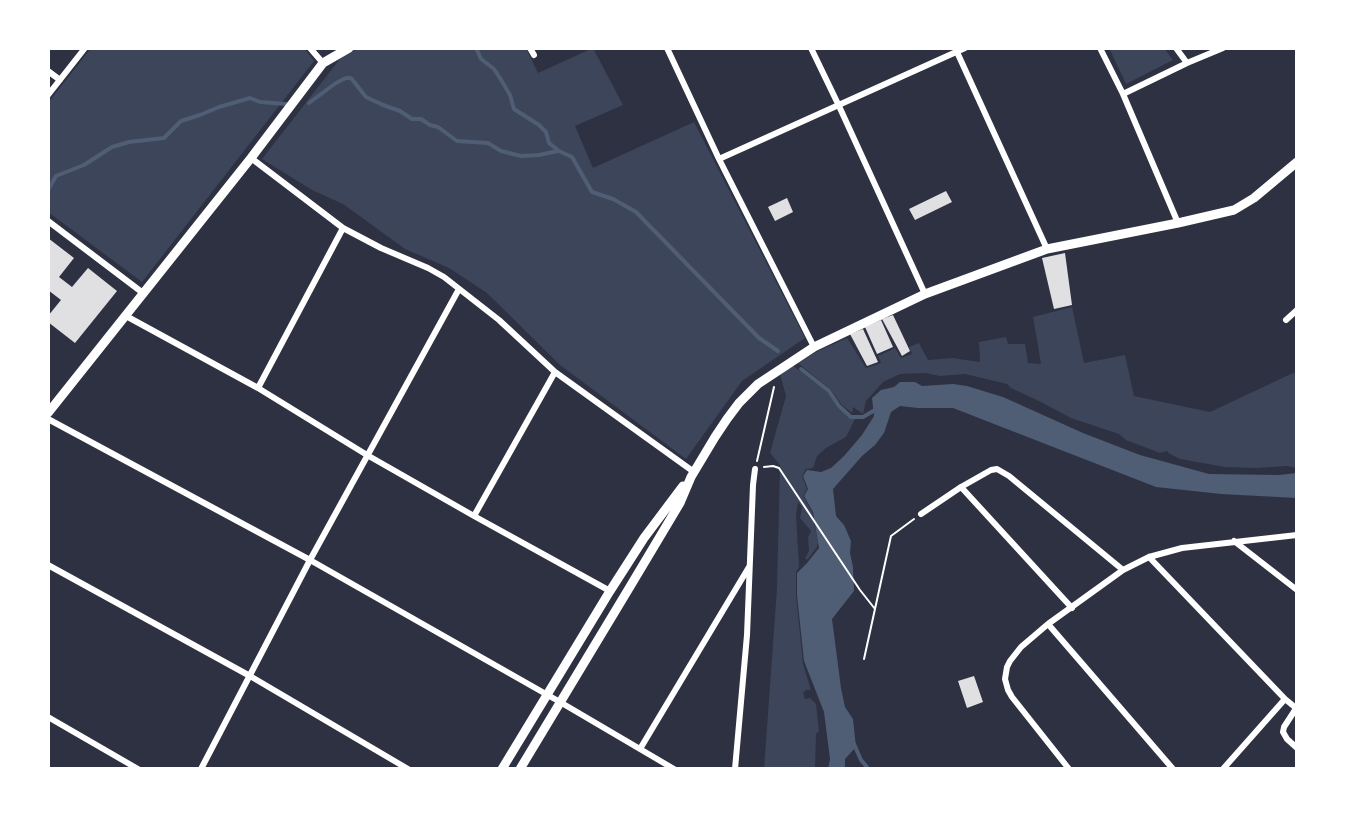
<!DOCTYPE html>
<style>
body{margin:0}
#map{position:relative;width:1345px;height:817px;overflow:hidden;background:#2d3142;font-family:"Nunito Sans",sans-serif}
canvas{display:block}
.frame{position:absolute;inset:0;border:50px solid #fff;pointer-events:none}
</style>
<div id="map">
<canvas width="1345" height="817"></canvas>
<div class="frame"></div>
</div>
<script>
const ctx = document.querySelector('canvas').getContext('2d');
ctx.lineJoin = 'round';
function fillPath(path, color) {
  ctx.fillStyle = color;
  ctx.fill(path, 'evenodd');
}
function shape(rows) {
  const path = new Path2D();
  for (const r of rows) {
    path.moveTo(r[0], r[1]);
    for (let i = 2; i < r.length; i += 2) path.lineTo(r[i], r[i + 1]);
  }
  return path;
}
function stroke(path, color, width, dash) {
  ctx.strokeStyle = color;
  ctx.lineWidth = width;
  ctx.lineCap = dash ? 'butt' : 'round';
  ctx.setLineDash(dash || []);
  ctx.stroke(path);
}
fillPath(shape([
 [91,48,304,48,314,61,142,282,48,212,48,103],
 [357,48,526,48,538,73,593,48,623,105,575,126,593,168,694,122,805,338,742,381,686,459,560,365,487,293,449,268,405,249,343,204,312,190,262,159,343,55],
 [1109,48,1164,48,1173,60,1126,84],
 [1072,307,1084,363,1125,355,1134,396,1210,412,1293,373,1297,374,1297,468,1287,466,1256,468,1225,467,1180,459,1170,454,1167,451,1160,453,1126,440,1119,434,1071,418,1041,402,1011,388,1007,384,965,374,940,376,926,373,900,374,883,382,866,401,863,414,853,407,852,413,842,405,831,390,798,363,816,352,847,338,866,368,881,363,878,356,895,348,901,358,912,354,909,347,919,343,928,360,952,358,980,362,979,342,1006,337,1008,344,1025,344,1028,363,1041,364,1033,317],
 [792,365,827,391,839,408,850,418,855,419,846,437,826,448,817,456,813,468,806,469,802,476,807,489,803,496,812,512,818,542,817,547,807,560,805,558,809,551,808,537,811,531,800,518,802,507,798,502,796,515,799,567,796,572,796,595,803,664,811,690,806,690,803,693,805,699,810,698,816,704,819,731,816,734,815,769,764,769,777,588,780,465,770,453,786,396,780,374]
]), '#3c4559');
fillPath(shape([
 [900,382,915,382,922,386,953,384,967,386,1003,397,1083,433,1140,455,1209,474,1279,475,1297,473,1297,498,1221,494,1156,487,953,408,918,408,900,406,891,412,884,433,875,445,862,456,833,489,836,516,844,525,851,541,850,553,853,567,854,591,832,619,841,688,845,707,853,719,856,747,845,759,845,769,828,769,830,759,824,712,804,661,797,595,797,573,807,563,819,548,813,512,804,496,808,489,803,476,807,470,821,472,831,468,844,456,862,435,874,416,872,398,881,390,894,387]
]), '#4f5d75');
stroke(shape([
 [476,48,481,59,494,69,500,78,510,95,514,109,539,125,546,132,549,143,559,151,572,157,592,192,613,199,636,212,759,338,778,351],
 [309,103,336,83,346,78,351,78,366,97,383,105,400,111,412,119,421,119,430,125,438,127,457,141,488,143,501,151,521,156,539,155,558,151],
 [48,190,56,176,84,165,112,147,129,142,164,138,181,121,200,115,219,107,250,98,260,102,286,104],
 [801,369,829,391,839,406,851,417,863,417,875,410],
 [854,744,861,760,867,767,867,769]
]), '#4f5d75', 4);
fillPath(shape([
 [946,191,952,202,915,220,909,209],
 [787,198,793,212,775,221,768,207],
 [48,238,74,258,59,277,72,287,88,268,117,291,75,343,48,322,48,316,61,300,48,290],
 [1065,253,1072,305,1054,309,1042,258],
 [893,315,910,351,902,356,882,319],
 [881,320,893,347,877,354,865,327],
 [863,329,878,362,867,366,850,334],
 [974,676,983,702,967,708,958,681]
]), '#e0e0e3');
stroke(shape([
 [757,461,774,387],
 [764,467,773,466,779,468,860,590,875,609],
 [864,659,891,536,914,519]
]), '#fff', 2);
stroke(shape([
 [310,48,323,63],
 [530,48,534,55],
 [667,48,719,159,814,347],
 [811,48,839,106,925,294],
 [1100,48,1123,94,1178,223],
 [1176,48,1187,63],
 [957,52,1047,249],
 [48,71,60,80],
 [1123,94,1187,63,1223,48],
 [48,95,85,48],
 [251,158,343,228,381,248,428,268,444,277,499,320,555,372,694,472],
 [719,159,965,48],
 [48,221,143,293],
 [126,316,258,388,367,455,474,516,610,591],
 [1286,320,1297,310],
 [258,388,343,228],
 [48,419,310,560,560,702,674,769],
 [961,487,1072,608],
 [921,514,961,487,991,470,997,469,1009,476,1123,570],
 [474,516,555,372],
 [1234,541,1297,590],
 [1149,557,1285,699,1296,708],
 [48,565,250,676,408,769],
 [1048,624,1173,769],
 [1297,707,1284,727,1283,732,1287,739,1297,748],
 [48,717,138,769],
 [640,749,749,567],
 [201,769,310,560,459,289],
 [735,769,747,635,753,485,755,469],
 [1069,769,1012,697,1008,690,1005,679,1007,667,1010,661,1021,647,1048,624,1123,570,1149,557,1182,548,1297,535],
 [1223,769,1285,699]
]), '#fff', 6);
stroke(shape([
 [48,413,251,158,323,63,349,48],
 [502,769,610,591,644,538,683,486],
 [520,769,631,585,680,503,691,477,715,437,727,419,739,403,758,384,814,347,925,294,1047,249,1178,223,1234,210,1254,198,1297,162]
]), '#fff', 9);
</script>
